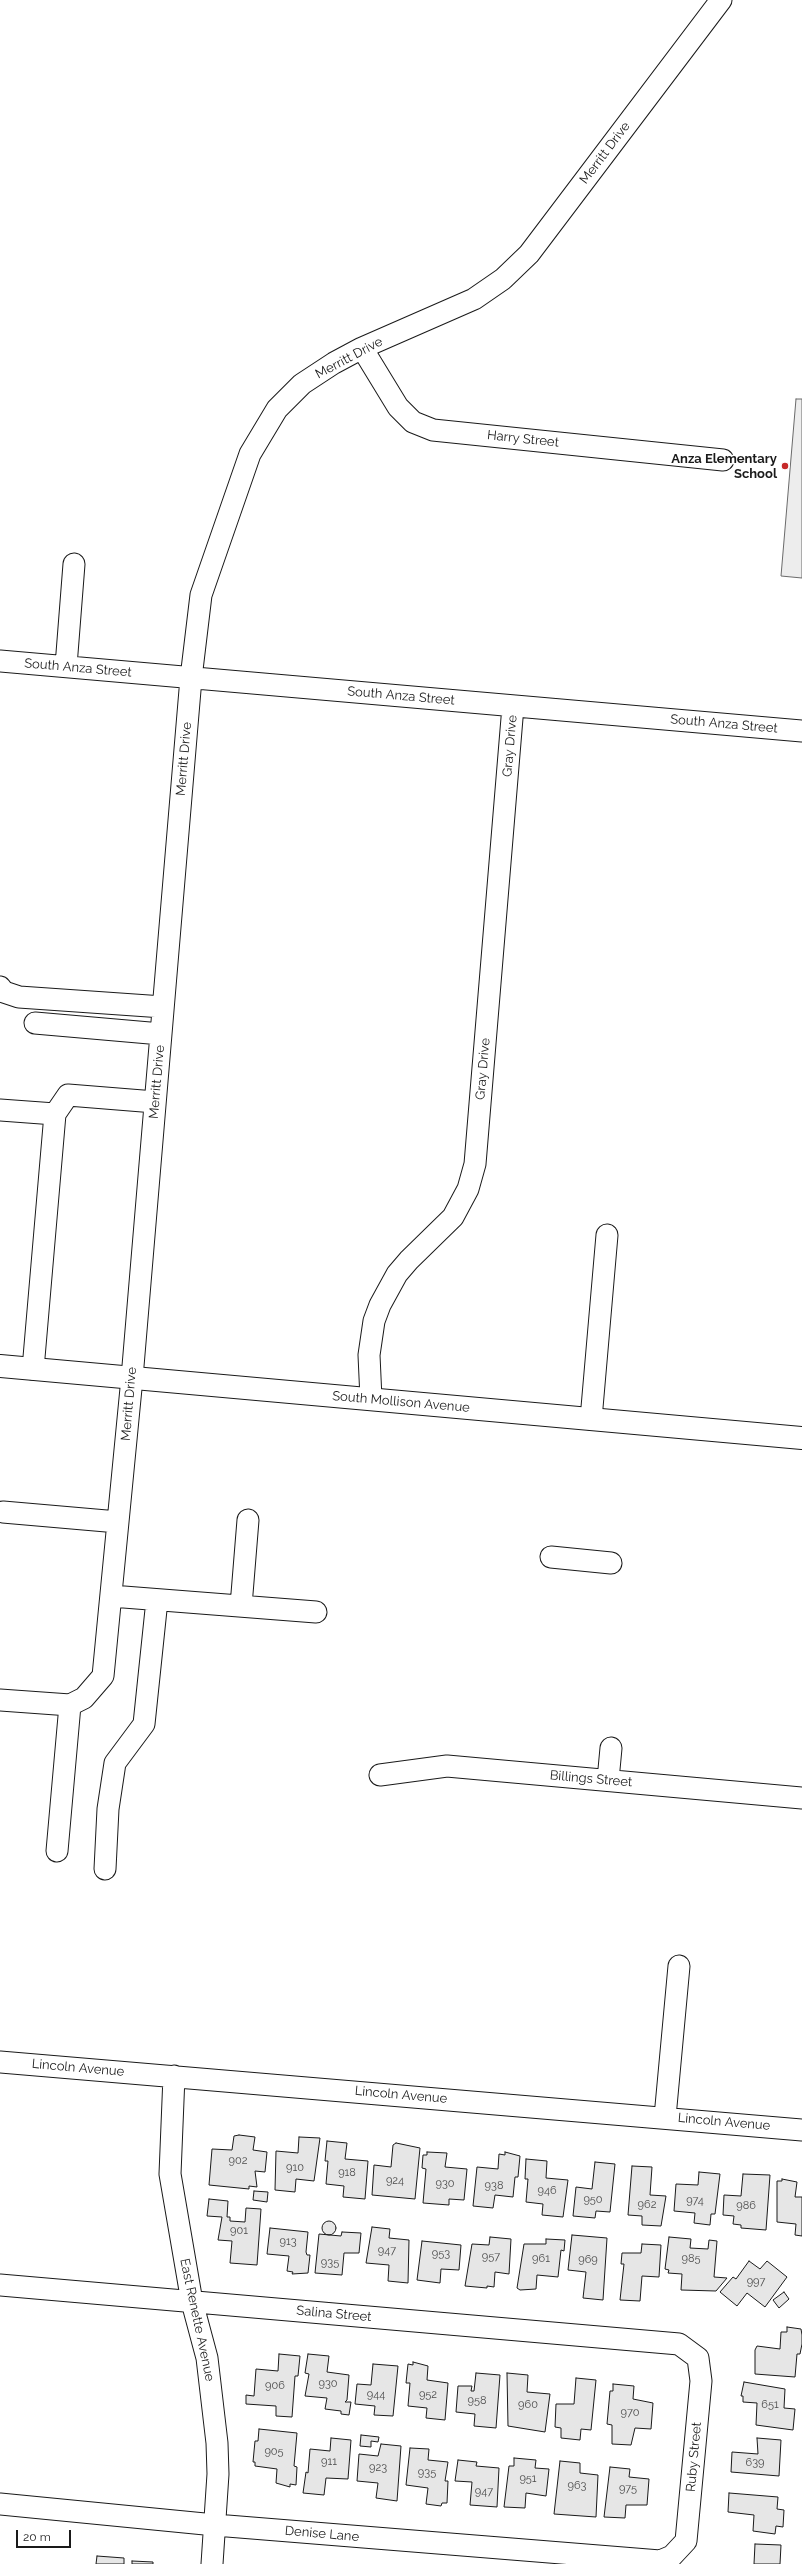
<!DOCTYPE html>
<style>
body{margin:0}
#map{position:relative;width:802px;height:2564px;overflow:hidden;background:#fff;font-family:Raleway,sans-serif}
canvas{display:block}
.scale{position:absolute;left:16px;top:2530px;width:55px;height:18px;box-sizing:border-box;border:2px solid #1a1a1a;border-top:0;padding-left:5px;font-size:12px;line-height:14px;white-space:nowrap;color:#1a1a1a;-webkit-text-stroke:3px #fff;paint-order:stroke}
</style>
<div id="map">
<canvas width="802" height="2564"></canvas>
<div class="scale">20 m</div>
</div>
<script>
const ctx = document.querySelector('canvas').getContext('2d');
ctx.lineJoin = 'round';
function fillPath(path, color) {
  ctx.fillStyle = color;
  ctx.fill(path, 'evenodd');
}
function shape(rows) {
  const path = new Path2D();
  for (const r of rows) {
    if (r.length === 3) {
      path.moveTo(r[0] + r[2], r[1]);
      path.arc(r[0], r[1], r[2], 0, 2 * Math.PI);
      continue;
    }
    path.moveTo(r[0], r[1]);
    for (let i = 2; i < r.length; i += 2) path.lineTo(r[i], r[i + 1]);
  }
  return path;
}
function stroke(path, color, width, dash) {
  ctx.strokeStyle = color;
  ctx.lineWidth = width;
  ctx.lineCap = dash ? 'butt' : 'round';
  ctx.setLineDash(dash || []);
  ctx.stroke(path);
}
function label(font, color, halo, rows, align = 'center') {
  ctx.font = font + ' Raleway,sans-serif';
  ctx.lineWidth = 3;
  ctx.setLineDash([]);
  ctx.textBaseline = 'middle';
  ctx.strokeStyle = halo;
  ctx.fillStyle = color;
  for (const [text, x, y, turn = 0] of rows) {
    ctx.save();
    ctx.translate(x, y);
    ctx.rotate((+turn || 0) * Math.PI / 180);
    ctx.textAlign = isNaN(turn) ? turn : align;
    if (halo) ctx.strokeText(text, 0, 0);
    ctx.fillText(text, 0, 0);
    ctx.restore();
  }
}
const built = shape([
 [796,399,802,399,802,578,781,576,796,399]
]);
fillPath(built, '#ededed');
stroke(built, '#6a6a6a', 1);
const building = shape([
 [239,2135,255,2137,253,2150,267,2152,265,2172,255,2171,257,2187,249,2186,249,2189,209,2185,212,2149,232,2150,234,2136,239,2135],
 [299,2137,320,2138,314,2181,296,2179,295,2192,275,2190,276,2151,298,2153,299,2137],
 [327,2141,347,2143,345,2159,368,2161,365,2199,343,2197,344,2186,326,2184,328,2161,325,2161,327,2141],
 [396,2143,420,2148,415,2199,372,2195,374,2165,391,2167,393,2145,396,2143],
 [427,2152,447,2153,445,2167,467,2169,464,2200,449,2199,449,2205,423,2203,426,2169,422,2168,423,2155,427,2155,427,2152],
 [505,2152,520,2156,518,2177,515,2177,513,2197,495,2195,493,2208,473,2206,477,2167,498,2169,499,2154,505,2155,505,2152],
 [526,2159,547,2161,546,2178,568,2180,563,2217,542,2215,543,2204,526,2202,528,2179,525,2179,526,2159],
 [595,2162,615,2164,610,2212,596,2211,595,2218,573,2216,576,2187,592,2189,595,2162],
 [632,2166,652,2167,650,2195,666,2196,661,2226,642,2225,642,2216,628,2215,632,2166],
 [699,2172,720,2174,715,2214,711,2214,710,2225,694,2223,695,2213,674,2211,676,2184,698,2185,699,2172],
 [743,2174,770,2175,766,2230,741,2228,741,2225,733,2224,734,2216,723,2215,724,2195,741,2196,743,2174],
 [782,2179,797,2182,795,2197,802,2197,802,2236,795,2235,796,2224,777,2222,777,2181,782,2181,782,2179],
 [254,2191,268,2192,267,2202,253,2200,254,2191],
 [209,2199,228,2201,227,2217,230,2217,230,2221,245,2222,246,2208,261,2209,257,2265,230,2263,232,2241,218,2240,222,2217,207,2216,209,2199],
 [329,2228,7],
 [372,2227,390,2229,389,2238,409,2240,408,2283,388,2281,389,2265,366,2263,372,2227],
 [270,2228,308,2232,306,2252,307,2255,310,2255,308,2273,292,2274,293,2272,287,2271,289,2256,267,2254,270,2228],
 [342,2232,361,2233,359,2253,344,2253,342,2275,315,2273,319,2234,341,2236,342,2232],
 [572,2235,607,2238,603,2300,583,2298,586,2272,568,2270,572,2235],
 [490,2237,511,2239,509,2274,495,2272,494,2287,487,2286,487,2288,465,2286,472,2244,489,2245,490,2237],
 [669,2237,691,2239,690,2248,708,2249,709,2240,717,2241,714,2277,727,2278,716,2291,681,2290,682,2274,668,2273,669,2270,665,2269,669,2237],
 [546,2239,565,2240,564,2251,561,2250,558,2277,537,2275,536,2289,520,2290,517,2288,524,2244,546,2244,546,2239],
 [422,2241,461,2245,459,2270,441,2269,440,2283,417,2280,422,2241],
 [642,2244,661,2245,659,2277,642,2276,640,2301,620,2300,624,2264,621,2264,622,2253,641,2253,642,2244],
 [749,2261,760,2269,767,2261,787,2277,765,2307,747,2293,737,2306,720,2292,733,2277,736,2279,749,2261],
 [784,2292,789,2299,779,2308,773,2300,784,2292],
 [787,2327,801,2329,802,2335,802,2344,800,2354,797,2354,795,2377,755,2374,755,2350,757,2346,780,2349,781,2332,787,2332,787,2327],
 [279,2354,300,2356,298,2376,295,2376,292,2417,276,2416,276,2406,246,2404,246,2395,254,2396,256,2369,278,2371,279,2354],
 [308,2354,329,2356,327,2372,349,2375,347,2400,345,2402,351,2402,349,2415,341,2414,341,2411,325,2409,327,2398,305,2396,309,2374,305,2373,308,2354],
 [413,2362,428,2366,427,2380,448,2383,445,2420,426,2418,427,2408,408,2406,410,2383,406,2383,408,2364,413,2365,413,2362],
 [373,2364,398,2366,393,2416,374,2415,375,2406,355,2404,357,2384,371,2385,373,2364],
 [476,2373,500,2375,496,2428,474,2426,475,2414,456,2412,458,2386,472,2386,471,2391,474,2391,476,2373],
 [507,2373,528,2375,527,2392,550,2394,545,2432,508,2426,507,2373],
 [576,2378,596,2380,591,2430,581,2429,580,2440,561,2438,561,2428,555,2427,556,2404,574,2404,576,2378],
 [744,2382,785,2389,784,2408,795,2409,793,2430,756,2425,757,2403,743,2402,743,2396,741,2396,744,2382],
 [613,2384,634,2386,633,2399,653,2403,651,2429,635,2428,631,2445,612,2444,612,2425,607,2424,610,2391,613,2391,613,2384],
 [259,2429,297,2433,294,2466,297,2467,296,2485,290,2484,290,2487,276,2483,277,2469,255,2466,255,2462,253,2462,255,2441,258,2441,259,2429],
 [361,2435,379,2437,378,2442,371,2441,371,2447,360,2446,361,2435],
 [331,2438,351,2440,348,2479,326,2478,324,2495,303,2493,306,2472,308,2473,310,2449,330,2451,331,2438],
 [757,2438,781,2440,779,2476,731,2472,732,2452,758,2454,757,2438],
 [381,2444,401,2446,397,2501,376,2498,378,2483,357,2481,359,2454,378,2456,381,2444],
 [410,2448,429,2449,428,2460,448,2462,445,2481,448,2481,447,2503,442,2503,441,2506,426,2504,428,2488,406,2485,410,2448],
 [514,2458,536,2460,535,2468,549,2469,546,2496,526,2493,525,2508,504,2507,509,2466,514,2466,514,2458],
 [458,2460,477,2462,476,2466,499,2468,497,2507,470,2505,472,2482,455,2481,458,2460],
 [560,2461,580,2463,580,2473,598,2475,596,2517,554,2514,560,2461],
 [610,2467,630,2469,629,2477,649,2479,647,2505,626,2505,625,2518,604,2517,610,2467],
 [729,2493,778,2497,777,2509,784,2510,783,2527,776,2526,775,2534,753,2531,754,2515,728,2512,729,2493],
 [755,2544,781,2545,780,2564,754,2564,755,2544],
 [97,2556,124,2558,124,2564,96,2564,97,2556],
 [132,2561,153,2562,153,2564,132,2564,132,2561]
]);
fillPath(building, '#e6e6e6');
stroke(building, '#1a1a1a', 1);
const minor = shape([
 [362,348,398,407,413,422,433,430,723,460],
 [0,661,802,731],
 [66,666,74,564],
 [0,987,4,992,19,997,163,1007],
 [35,1023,161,1034],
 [0,1110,55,1114,33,1369],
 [55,1114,68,1095,155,1102],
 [371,1399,369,1355,374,1321,380,1305,397,1274,409,1260,453,1217,468,1189,475,1164,513,706],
 [591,1419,607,1235],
 [3,1512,118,1522],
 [551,1557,611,1563],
 [111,1596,316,1612],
 [241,1606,248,1520],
 [0,1700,70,1705,84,1698,103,1676,132,1378,191,678,201,595,250,454,277,409,302,384,334,363,362,348,474,299,503,279,529,254,721,0],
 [380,1775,447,1766,802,1798],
 [608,1780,611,1748],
 [57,1851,70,1705],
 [105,1869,108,1809,115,1763,144,1724,157,1600],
 [0,2062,802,2130],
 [174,2076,170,2174,192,2302,207,2358,217,2443,218,2474,212,2564],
 [665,2117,679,1966],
 [0,2285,679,2344,698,2358,701,2381,686,2541,672,2556,660,2561,215,2525,0,2504]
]);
const major = shape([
 [0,1366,802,1438]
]);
stroke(minor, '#1a1a1a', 23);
stroke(major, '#1a1a1a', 24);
stroke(minor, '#fff', 21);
stroke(major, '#fff', 22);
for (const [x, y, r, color] of [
 [785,466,4,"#c62828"]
]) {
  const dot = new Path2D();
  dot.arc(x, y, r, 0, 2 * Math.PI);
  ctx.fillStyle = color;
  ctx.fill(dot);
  stroke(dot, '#fff', 1.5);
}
label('11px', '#4d4d4d', null, [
 ["902",238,2161],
 ["910",295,2168],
 ["918",347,2173],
 ["924",395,2181],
 ["930",445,2184],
 ["938",494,2186],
 ["946",547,2191],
 ["950",593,2200],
 ["974",695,2201],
 ["962",647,2205],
 ["986",746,2206],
 ["901",239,2231],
 ["913",288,2242],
 ["947",387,2251],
 ["953",441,2254],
 ["957",491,2257],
 ["961",541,2259],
 ["985",691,2259],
 ["969",588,2260],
 ["935",330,2263],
 ["997",756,2282],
 ["930",328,2384],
 ["906",275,2386],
 ["944",376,2395],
 ["952",428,2395],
 ["958",477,2401],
 ["960",528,2405],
 ["651",770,2405],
 ["970",630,2413],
 ["905",274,2452],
 ["911",329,2462],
 ["639",755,2463],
 ["923",378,2468],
 ["935",427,2473],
 ["951",528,2479],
 ["963",577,2486],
 ["975",628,2489],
 ["947",484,2492]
]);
label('13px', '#1a1a1a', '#fff', [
 ["Merritt Drive",605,153,-53],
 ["Merritt Drive",349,358,-28],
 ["Harry Street",523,439,6],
 ["South Anza Street",78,668,5],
 ["South Anza Street",401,696,5],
 ["South Anza Street",724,724,5],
 ["Gray Drive",510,746,-85],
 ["Merritt Drive",184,759,-85],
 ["Gray Drive",483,1069,-85],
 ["Merritt Drive",157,1082,-85],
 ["South Mollison Avenue",401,1402,5],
 ["Merritt Drive",129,1404,-85],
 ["Billings Street",591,1779,5],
 ["Lincoln Avenue",78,2068,5],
 ["Lincoln Avenue",401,2095,5],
 ["Lincoln Avenue",724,2122,5],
 ["Salina Street",334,2314,5],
 ["East Renette Avenue",197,2320,78],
 ["Ruby Street",694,2457,-85],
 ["Denise Lane",322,2534,5]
]);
label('bold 13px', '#1a1a1a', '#fff', [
 ["Anza Elementary",777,459],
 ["School",777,474]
], 'right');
</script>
